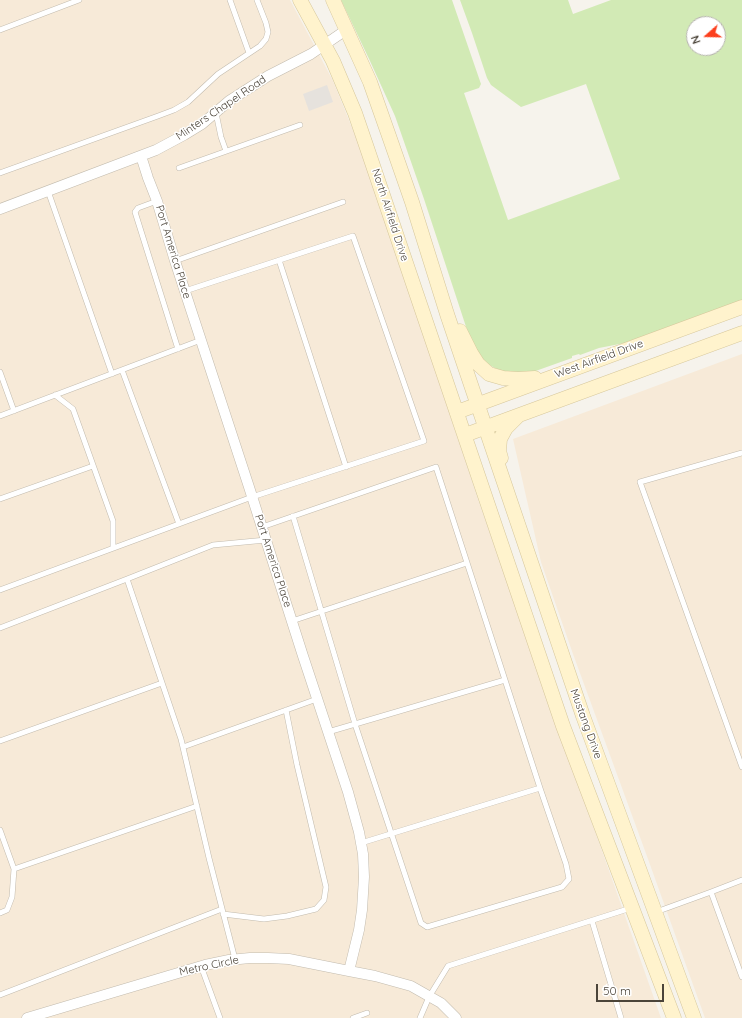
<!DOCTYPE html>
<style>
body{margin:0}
#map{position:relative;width:742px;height:1018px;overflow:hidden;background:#f6f3ec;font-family:Quicksand,sans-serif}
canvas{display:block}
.north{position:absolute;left:686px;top:16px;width:40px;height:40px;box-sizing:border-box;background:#fff;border:1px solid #b7b4b0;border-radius:50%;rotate:250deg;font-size:11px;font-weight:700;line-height:16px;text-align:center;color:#4b4439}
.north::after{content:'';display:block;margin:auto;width:14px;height:18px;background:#fc3f1d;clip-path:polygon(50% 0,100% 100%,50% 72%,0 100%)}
.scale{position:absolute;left:596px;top:984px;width:68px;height:18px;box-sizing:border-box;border:2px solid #4b4439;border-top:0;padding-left:5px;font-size:12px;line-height:14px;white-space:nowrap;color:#4b4439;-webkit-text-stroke:3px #fff;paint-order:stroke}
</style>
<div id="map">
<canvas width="742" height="1018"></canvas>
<div class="north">N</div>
<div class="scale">50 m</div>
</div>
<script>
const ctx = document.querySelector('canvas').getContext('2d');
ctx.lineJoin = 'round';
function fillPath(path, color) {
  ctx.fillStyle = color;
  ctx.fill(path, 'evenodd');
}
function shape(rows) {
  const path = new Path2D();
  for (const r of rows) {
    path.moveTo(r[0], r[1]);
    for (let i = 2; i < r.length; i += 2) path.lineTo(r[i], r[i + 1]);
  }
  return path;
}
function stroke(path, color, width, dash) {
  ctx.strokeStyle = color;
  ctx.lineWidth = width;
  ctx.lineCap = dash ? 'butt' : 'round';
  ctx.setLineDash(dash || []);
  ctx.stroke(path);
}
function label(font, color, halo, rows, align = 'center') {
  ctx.font = font + ' Quicksand,sans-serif';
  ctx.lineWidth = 3;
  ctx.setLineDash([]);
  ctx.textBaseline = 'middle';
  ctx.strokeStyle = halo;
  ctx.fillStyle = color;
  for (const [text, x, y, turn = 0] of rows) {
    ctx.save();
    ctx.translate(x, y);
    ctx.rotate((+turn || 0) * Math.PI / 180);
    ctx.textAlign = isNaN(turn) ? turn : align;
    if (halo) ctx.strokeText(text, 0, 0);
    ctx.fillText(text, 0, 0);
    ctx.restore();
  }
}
fillPath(shape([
 [0,0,290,0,333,81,366,162,480,505,661,1018,0,1018],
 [742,354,742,1018,705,1018,648,859,573,654,541,562,513,439]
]), '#f7ead8');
fillPath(shape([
 [327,85,333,102,309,111,303,94]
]), '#e6e2dd');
fillPath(shape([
 [341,0,452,0,481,84,479,88,464,93,508,220,620,179,586,84,521,107,491,85,487,78,472,33,460,0,568,0,573,14,611,0,742,0,742,302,630,342,599,348,580,355,579,354,572,356,572,358,530,373,504,373,484,362,472,345,424,199,395,116,370,61],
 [694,24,718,24,718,48,694,48]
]), '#d2eab5');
const lane = shape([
 [230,0,249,53],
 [0,30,79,0],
 [216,113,221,137,226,151],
 [179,168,300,125],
 [0,173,158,116,174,110,188,102,218,74,260,46,266,39,268,32,266,23,257,0],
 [48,191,112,374],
 [157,201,138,208,135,212,178,349],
 [279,260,346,467],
 [175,261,343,202],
 [122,370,179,524],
 [0,372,14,411],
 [55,395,73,409,113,521,113,548],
 [0,416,201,340],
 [742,453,640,482,742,767],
 [0,499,93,466],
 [293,516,355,724,421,923,427,927,562,887,569,879,566,864,540,788],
 [262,527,436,467,540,788,361,843],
 [127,579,213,545,266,540],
 [0,590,252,497,424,441,353,236,185,291],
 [292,621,467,563],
 [0,628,127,579,181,739,209,858,235,959],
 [328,732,505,680],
 [0,741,162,683],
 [183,747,317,699],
 [0,830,14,869,197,806],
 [742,880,711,892,742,977],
 [656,912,711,892],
 [0,913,7,910,12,897,14,869],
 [223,914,264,919,287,916,316,909,324,900,326,887,297,765,286,710],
 [592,921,621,1018],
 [201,966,220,1018],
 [0,995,222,909],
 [353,1018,367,1013],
 [420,1018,429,997,448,966,631,908]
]);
const street = shape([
 [141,156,148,178,157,201,175,261,249,487,303,656,348,792,359,832,363,854,364,877,362,910,359,930,349,971],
 [0,209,156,150,184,135,202,124,229,101,268,76,311,54,346,30],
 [27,1018,205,965,229,960,250,958,268,958,289,959,349,971,375,976,411,986,441,1003,456,1018]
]);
const secondary = shape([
 [300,0,333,61,355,113,366,145,563,726,674,1018],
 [333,0,370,82,389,136,412,202,447,314,583,716,694,1018],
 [460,331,471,353,478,364,489,374,503,378,518,379,535,378],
 [457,412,742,307],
 [465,435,742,333],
 [501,458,499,451,500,439,506,428,517,417]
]);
stroke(lane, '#c2bbae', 6);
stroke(street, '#c2bbae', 11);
stroke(secondary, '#d6c79b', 15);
stroke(lane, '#fff', 5);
stroke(street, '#fff', 10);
stroke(secondary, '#fff3cd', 14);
label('11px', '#4b4439', '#fff', [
 ["Minters Chapel Road",221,108,-34],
 ["North Airfield Drive",390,215,72],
 ["Port America Place",173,252,73],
 ["West Airfield Drive",599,359,-20],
 ["Port America Place",273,561,72],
 ["Mustang Drive",586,724,70],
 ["Metro Circle",209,966,-12]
]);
</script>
